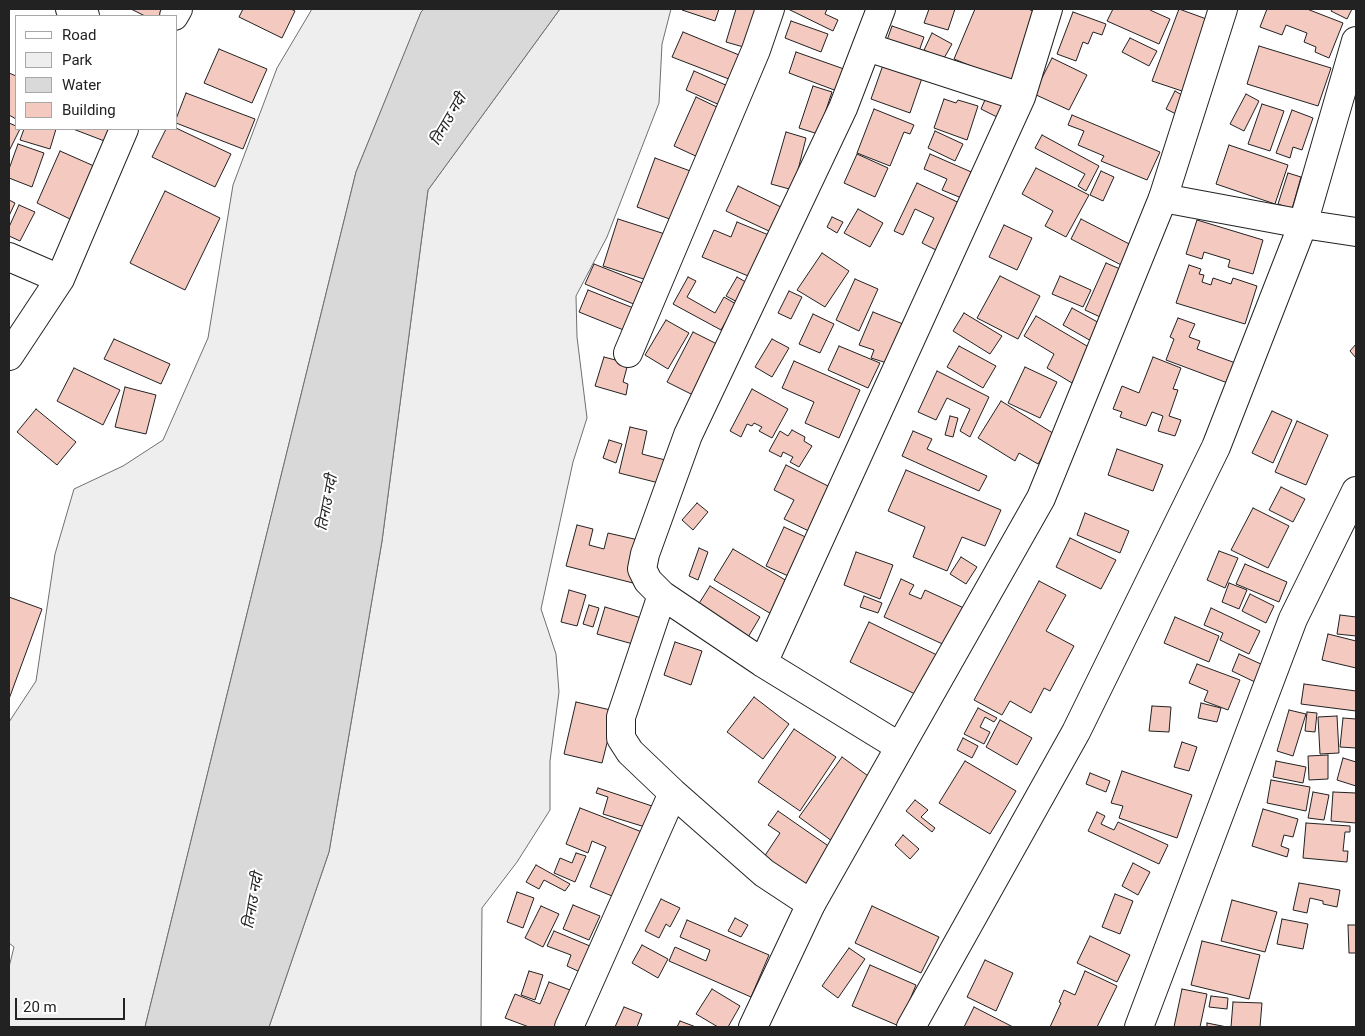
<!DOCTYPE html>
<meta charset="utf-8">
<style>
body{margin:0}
#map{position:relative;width:1365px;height:1036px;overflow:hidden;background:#fff;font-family:Roboto,sans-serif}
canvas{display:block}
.frame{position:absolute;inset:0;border:10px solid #222;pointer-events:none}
.legend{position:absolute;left:15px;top:15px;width:162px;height:115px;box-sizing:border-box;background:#fff;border:1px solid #a7a7a7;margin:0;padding:6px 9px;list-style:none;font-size:15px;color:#222}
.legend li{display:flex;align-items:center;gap:10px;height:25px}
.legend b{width:25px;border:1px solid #a7a7a7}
.scale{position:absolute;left:15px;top:998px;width:110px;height:22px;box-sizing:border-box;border:2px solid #222;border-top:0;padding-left:6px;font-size:15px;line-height:18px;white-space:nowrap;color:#222;-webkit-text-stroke:4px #fff;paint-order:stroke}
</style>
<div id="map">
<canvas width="1365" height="1036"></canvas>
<div class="frame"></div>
<ul class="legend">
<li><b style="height:6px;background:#fff"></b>Road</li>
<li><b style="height:14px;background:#eee"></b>Park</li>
<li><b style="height:14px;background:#d9d9d9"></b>Water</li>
<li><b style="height:14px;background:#f3c9c0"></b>Building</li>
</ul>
<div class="scale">20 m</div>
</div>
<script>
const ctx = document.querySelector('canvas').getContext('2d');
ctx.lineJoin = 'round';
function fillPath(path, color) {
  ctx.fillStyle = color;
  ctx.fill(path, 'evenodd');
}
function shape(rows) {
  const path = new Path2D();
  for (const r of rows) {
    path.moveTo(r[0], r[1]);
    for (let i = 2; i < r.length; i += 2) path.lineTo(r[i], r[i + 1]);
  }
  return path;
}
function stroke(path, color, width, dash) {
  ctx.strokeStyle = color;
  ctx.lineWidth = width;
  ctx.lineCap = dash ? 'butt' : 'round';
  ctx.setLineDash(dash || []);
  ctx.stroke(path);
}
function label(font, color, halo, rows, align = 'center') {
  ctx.font = font + ' Roboto,"Noto Sans Devanagari",sans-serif';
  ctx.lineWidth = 4;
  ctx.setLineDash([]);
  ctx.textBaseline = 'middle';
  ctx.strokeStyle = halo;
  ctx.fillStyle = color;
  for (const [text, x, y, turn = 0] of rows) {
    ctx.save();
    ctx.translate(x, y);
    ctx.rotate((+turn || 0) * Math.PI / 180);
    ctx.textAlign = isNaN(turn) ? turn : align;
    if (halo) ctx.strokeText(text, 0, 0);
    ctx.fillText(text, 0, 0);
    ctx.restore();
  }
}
const green = shape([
 [312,9,424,9,421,13,356,172,145,1027,9,1027,9,967,14,947,9,943,9,722,36,681,55,554,74,489,123,466,163,440,208,338,233,185,277,68,312,9],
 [560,9,671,9,662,44,659,103,607,237,576,296,577,337,587,418,573,462,541,609,556,654,559,692,550,761,550,810,517,862,482,908,481,1027,269,1027,329,852,382,541,428,190,560,9]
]);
fillPath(green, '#eee');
stroke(green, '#6f6f6f', 1);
const water = shape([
 [424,9,560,9,428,190,382,541,329,852,269,1027,145,1027,356,172,421,12,424,9]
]);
fillPath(water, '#d9d9d9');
stroke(water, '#6f6f6f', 1);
const building = shape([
 [131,9,165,9,161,16,145,16,131,9],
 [243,9,291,9,295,11,282,38,239,17,243,9],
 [683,9,719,9,715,21,682,10,683,9],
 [736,9,758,9,747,48,726,42,736,9],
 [788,9,827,9,825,14,838,20,833,31,788,9],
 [929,9,955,9,948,30,924,23,929,9],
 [975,9,1028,9,1044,15,1015,84,954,59,975,9],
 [1113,9,1151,9,1150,10,1170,19,1159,44,1107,21,1113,9],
 [1179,9,1212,21,1185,92,1152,81,1179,9],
 [1267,9,1307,9,1343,23,1329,58,1315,52,1316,47,1304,42,1307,33,1286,25,1282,35,1260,27,1267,9],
 [1332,9,1352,9,1347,19,1331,11,1332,9],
 [1073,12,1106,24,1102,35,1093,32,1088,44,1083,42,1076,61,1057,54,1073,12],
 [791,21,828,34,821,52,785,38,791,21],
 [892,26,924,37,917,57,885,46,892,26],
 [683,32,744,57,734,81,672,57,683,32],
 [932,33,952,44,943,60,924,50,932,33],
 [1130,38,1157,51,1149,66,1122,52,1130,38],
 [1259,46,1331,68,1318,106,1247,84,1259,46],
 [219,49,267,69,252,103,204,83,219,49],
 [796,52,844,69,837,91,789,73,796,52],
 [1052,58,1087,75,1069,110,1034,94,1052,58],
 [883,65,922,78,910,113,871,99,883,65],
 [694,71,730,87,722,106,686,90,694,71],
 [9,73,16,76,16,119,9,115,9,73],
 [813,86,832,92,818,134,799,128,813,86],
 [1175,91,1187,98,1178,115,1166,109,1175,91],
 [186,93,255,119,243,149,176,123,176,119,186,93],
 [988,93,1005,100,997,117,981,109,988,93],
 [1246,94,1259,101,1244,131,1230,124,1246,94],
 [696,97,721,109,700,158,674,146,696,97],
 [944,99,956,103,958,100,978,106,967,140,934,128,944,99],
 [1262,104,1284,111,1270,151,1248,144,1262,104],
 [874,109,914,125,910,134,904,132,890,166,857,153,874,109],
 [1292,110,1313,118,1302,150,1293,147,1290,158,1276,153,1292,110],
 [1072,115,1160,152,1147,180,1101,161,1104,156,1078,145,1084,131,1068,125,1072,115],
 [9,123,16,126,16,129,20,129,9,151,9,123],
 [176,128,231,154,215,187,152,157,166,129,176,128],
 [24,129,56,129,50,149,20,140,24,129],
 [73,129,112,129,107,142,73,129],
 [935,131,963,144,955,161,928,148,935,131],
 [786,132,806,138,793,190,771,184,786,132],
 [1042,135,1099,166,1086,191,1078,186,1085,174,1035,148,1042,135],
 [18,144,44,153,32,187,9,178,9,169,18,144],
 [1229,145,1288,165,1275,204,1216,184,1229,145],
 [60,151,94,166,70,219,37,203,60,151],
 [857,154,888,168,875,197,844,183,857,154],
 [930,154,976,174,964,199,942,190,947,179,924,169,930,154],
 [655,158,693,172,675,221,637,207,655,158],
 [1036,168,1089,195,1066,237,1045,226,1053,211,1022,194,1036,168],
 [1101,171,1114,177,1103,201,1090,195,1101,171],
 [1288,173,1301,177,1292,209,1278,204,1288,173],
 [917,183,968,207,946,255,922,243,934,218,915,209,903,235,894,231,917,183],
 [738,186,783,208,771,232,726,211,738,186],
 [165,191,220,218,185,290,130,263,165,191],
 [9,200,15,203,9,216,9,200],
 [19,205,35,212,20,241,9,236,9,227,19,205],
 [858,209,883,223,870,247,844,233,858,209],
 [832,217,843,222,837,233,827,227,832,217],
 [618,219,668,235,653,282,603,266,618,219],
 [1081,219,1137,248,1127,268,1071,239,1081,219],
 [1197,220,1263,240,1253,274,1228,267,1230,260,1204,252,1202,259,1186,254,1197,220],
 [737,222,776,238,758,280,702,257,714,230,731,237,737,222],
 [1004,225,1032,238,1017,270,989,257,1004,225],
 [822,253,849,271,825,307,797,290,822,253],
 [1106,263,1132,274,1111,322,1085,310,1106,263],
 [594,264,645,284,636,305,585,284,594,264],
 [1189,265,1201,269,1199,274,1204,275,1202,282,1211,285,1213,278,1231,284,1233,278,1257,286,1245,324,1176,303,1189,265],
 [1000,276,1040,296,1018,339,977,318,1000,276],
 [1060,276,1091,290,1083,307,1052,294,1060,276],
 [688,277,696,281,687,297,715,313,724,297,736,304,721,330,673,304,688,277],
 [737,277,751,285,741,304,726,296,737,277],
 [855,279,878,289,859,331,836,320,855,279],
 [588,290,636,309,626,331,579,312,588,290],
 [789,291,802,297,791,319,778,313,789,291],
 [1072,308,1103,325,1093,342,1063,325,1072,308],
 [873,312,903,324,887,363,871,358,874,350,859,345,873,312],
 [964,313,1002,336,990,354,953,331,964,313],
 [813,314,834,324,820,353,799,344,813,314],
 [1036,316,1092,349,1072,383,1047,368,1054,354,1024,336,1036,316],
 [1178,318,1195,324,1189,337,1200,341,1197,349,1241,365,1233,385,1166,360,1174,339,1170,337,1178,318],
 [666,320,689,333,668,369,645,355,666,320],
 [693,332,721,346,695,396,667,382,693,332],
 [114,339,170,364,161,384,104,359,114,339],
 [772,339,789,348,772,377,755,367,772,339],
 [1356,344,1356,358,1350,351,1356,344],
 [839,346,880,363,868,388,828,370,839,346],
 [959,346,996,366,983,388,947,367,959,346],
 [604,357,623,362,629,360,623,382,628,384,626,395,595,386,604,357],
 [1153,357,1181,368,1173,389,1178,390,1169,416,1181,420,1175,436,1158,431,1163,416,1152,412,1146,426,1120,417,1122,412,1113,409,1122,386,1139,393,1153,357],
 [794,361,860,390,839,438,805,423,814,402,782,388,794,361],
 [1025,367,1057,382,1040,418,1008,403,1025,367],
 [74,368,120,390,103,425,57,401,74,368],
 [937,371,989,397,970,437,960,431,970,409,947,398,936,420,918,412,937,371],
 [125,387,156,395,146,434,115,427,125,387],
 [752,389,788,409,772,438,759,431,762,427,754,423,752,426,747,424,741,437,730,431,752,389],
 [1001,401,1056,435,1038,464,1019,453,1015,461,978,438,1001,401],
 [36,409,76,442,57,465,17,432,36,409],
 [1272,411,1292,420,1273,463,1252,453,1272,411],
 [950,416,958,418,953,437,945,435,950,416],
 [1297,421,1328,435,1306,485,1275,472,1297,421],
 [630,427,647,431,642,454,669,461,663,484,619,473,630,427],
 [792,430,805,437,804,441,812,446,799,467,790,462,793,457,783,452,781,457,769,451,780,431,788,436,792,430],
 [913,431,932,439,927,449,987,476,979,491,902,456,913,431],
 [609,440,622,444,616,463,603,458,609,440],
 [1117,449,1163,465,1153,491,1108,475,1117,449],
 [786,465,840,492,817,535,784,519,794,500,774,490,786,465],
 [906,470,1001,510,985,546,962,537,947,571,913,557,925,527,888,511,906,470],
 [1281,487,1305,499,1293,522,1269,510,1281,487],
 [697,503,708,512,693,530,682,520,697,503],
 [1253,508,1289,526,1268,568,1231,550,1253,508],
 [1085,513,1129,531,1120,553,1077,535,1085,513],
 [577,525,593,529,589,545,604,549,608,533,643,541,633,583,566,566,577,525],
 [784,527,812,540,795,579,766,566,784,527],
 [1070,538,1116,560,1101,589,1056,567,1070,538],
 [699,548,708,552,698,580,689,576,699,548],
 [733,549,792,584,773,615,714,580,733,549],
 [1219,551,1238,558,1225,588,1207,580,1219,551],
 [856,552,893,565,880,599,844,585,856,552],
 [961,557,977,567,966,584,950,574,961,557],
 [1245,564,1287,582,1279,602,1236,584,1245,564],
 [901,579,914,585,909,594,921,599,925,590,966,609,949,647,884,617,901,579],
 [1039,581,1066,595,1046,631,1074,646,1050,691,1044,688,1031,713,1010,701,1002,715,974,700,1039,581],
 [1229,583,1247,590,1239,609,1222,602,1229,583],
 [710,586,760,617,744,644,693,613,710,586],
 [569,590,586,595,577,626,561,622,569,590],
 [1250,594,1274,606,1266,623,1242,611,1250,594],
 [864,596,882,603,878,613,860,607,864,596],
 [9,597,42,609,9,699,9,597],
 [589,605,599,608,593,627,583,624,589,605],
 [605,607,648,620,640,646,597,634,605,607],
 [1211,608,1260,631,1249,654,1220,640,1223,633,1204,625,1211,608],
 [1340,615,1356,617,1356,636,1337,634,1340,615],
 [1175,617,1219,636,1209,662,1164,643,1175,617],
 [869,622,939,656,919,696,850,662,869,622],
 [1328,634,1356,641,1356,668,1322,660,1328,634],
 [675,642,702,651,691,685,664,675,675,642],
 [1239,654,1263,665,1255,682,1232,671,1239,654],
 [1197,664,1240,680,1228,710,1204,701,1208,691,1189,683,1197,664],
 [1304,684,1356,691,1356,711,1301,704,1304,684],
 [754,697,789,724,763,759,727,732,754,697],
 [576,702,615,711,602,763,564,754,576,702],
 [1201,703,1221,708,1217,722,1198,718,1201,703],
 [1152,706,1171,707,1169,732,1149,731,1152,706],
 [978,708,997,718,994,722,985,717,980,727,990,732,984,744,964,734,978,708],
 [1289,710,1306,714,1293,756,1277,751,1289,710],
 [1307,712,1317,713,1315,732,1305,731,1307,712],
 [1337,716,1339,753,1320,754,1318,717,1337,716],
 [1343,718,1356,719,1356,748,1340,747,1343,718],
 [1000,720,1032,738,1017,765,986,747,1000,720],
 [794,729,836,757,800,811,758,782,794,729],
 [963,738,978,746,972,758,957,750,963,738],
 [1182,742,1197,747,1189,771,1174,767,1182,742],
 [1328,755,1328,779,1309,780,1308,756,1328,755],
 [842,757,875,781,832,841,799,817,842,757],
 [1343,758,1356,762,1356,786,1337,780,1343,758],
 [965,761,1016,791,990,834,939,803,965,761],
 [1276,761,1306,767,1303,783,1273,777,1276,761],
 [1122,771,1192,795,1177,838,1119,818,1123,806,1111,803,1122,771],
 [1090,773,1110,781,1106,792,1086,784,1090,773],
 [1271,780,1310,787,1306,811,1267,803,1271,780],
 [598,788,652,806,645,827,603,814,608,797,596,793,598,788],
 [1313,792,1329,795,1324,820,1308,818,1313,792],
 [1333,792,1356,793,1356,823,1331,821,1333,792],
 [915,800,928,810,921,817,935,828,932,832,906,811,915,800],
 [580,808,642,832,617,898,590,887,606,847,592,841,588,853,566,844,580,808],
 [1263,809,1298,819,1293,837,1284,835,1281,846,1289,849,1287,857,1252,846,1263,809],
 [778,811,837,852,811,889,764,857,780,833,768,825,778,811],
 [1097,812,1105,816,1101,824,1114,830,1118,822,1168,845,1159,864,1088,831,1097,812],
 [1306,823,1350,826,1350,832,1345,832,1343,851,1348,851,1347,862,1303,858,1306,823],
 [903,835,919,849,910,859,895,845,903,835],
 [576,853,586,856,575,882,554,873,560,858,572,863,576,853],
 [1133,863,1150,872,1138,895,1122,886,1133,863],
 [536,865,570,884,565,891,544,880,539,889,526,882,536,865],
 [1299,883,1340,890,1337,907,1323,904,1323,901,1310,898,1307,913,1293,910,1299,883],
 [517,892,534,898,523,928,507,922,517,892],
 [1115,894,1133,901,1120,934,1102,927,1115,894],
 [661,899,680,908,670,927,666,924,659,938,645,931,661,899],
 [1232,900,1277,912,1265,952,1221,941,1232,900],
 [573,905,600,916,589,940,563,929,573,905],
 [541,906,559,914,543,947,525,938,541,906],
 [872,906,939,937,921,973,855,943,872,906],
 [735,918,748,925,741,937,728,931,735,918],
 [1282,919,1308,924,1303,949,1277,944,1282,919],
 [687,920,769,955,751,997,669,961,675,947,706,961,710,950,680,937,687,920],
 [1348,925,1356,925,1356,953,1349,953,1348,925],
 [554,931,590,946,580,972,567,966,571,955,547,946,554,931],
 [1090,936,1130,955,1117,982,1077,963,1090,936],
 [1202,941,1260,955,1249,999,1191,985,1202,941],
 [642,945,668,959,658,978,632,963,642,945],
 [849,948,865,959,838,998,822,986,849,948],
 [985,960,1013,973,996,1011,967,997,985,960],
 [870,965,916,985,899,1026,852,1006,870,965],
 [529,971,543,975,535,1000,521,995,529,971],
 [1085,971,1117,986,1097,1027,1050,1027,1061,1003,1059,1002,1064,990,1075,995,1085,971],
 [549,982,570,990,556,1027,529,1027,505,1018,515,994,540,1004,549,982],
 [712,989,740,1006,728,1027,718,1027,696,1014,712,989],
 [1182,989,1207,994,1200,1027,1174,1027,1182,989],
 [1211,996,1228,998,1227,1009,1209,1007,1211,996],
 [1233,1002,1262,1003,1260,1027,1231,1027,1233,1002],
 [624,1007,642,1014,637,1027,615,1027,624,1007],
 [974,1007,1013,1027,964,1027,974,1007],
 [680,1021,696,1027,677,1027,680,1021],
 [1207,1023,1227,1027,1207,1027,1207,1023]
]);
fillPath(building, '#f3c9c0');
stroke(building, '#222', 1);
const minor = shape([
 [70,9,85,16],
 [174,16,178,9],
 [867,47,1021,97],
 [1163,198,1303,224,1356,232],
 [9,257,60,279],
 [628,353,756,50,770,9],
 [9,356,60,279,124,129],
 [662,595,763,663,900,747],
 [763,663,1021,97,1048,9],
 [811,904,764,873,673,793,630,752,621,738,621,717,662,595,648,581,642,569,645,554,688,435,843,108,881,9],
 [569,1027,673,793],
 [911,1027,1076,732,1216,447,1303,224,1356,41],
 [1139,1027,1293,619,1356,491]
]);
const major = shape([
 [753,1027,811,904,1041,498,1163,198,1223,9]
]);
stroke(minor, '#222', 30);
stroke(major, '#222', 30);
stroke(minor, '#fff', 28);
stroke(major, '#fff', 28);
label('italic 15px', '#222', '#fff', [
 ["तिनाउ नदी",449,120,-60],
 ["तिनाउ नदी",328,503,-79],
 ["तिनाउ नदी",254,901,-80]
]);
</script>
